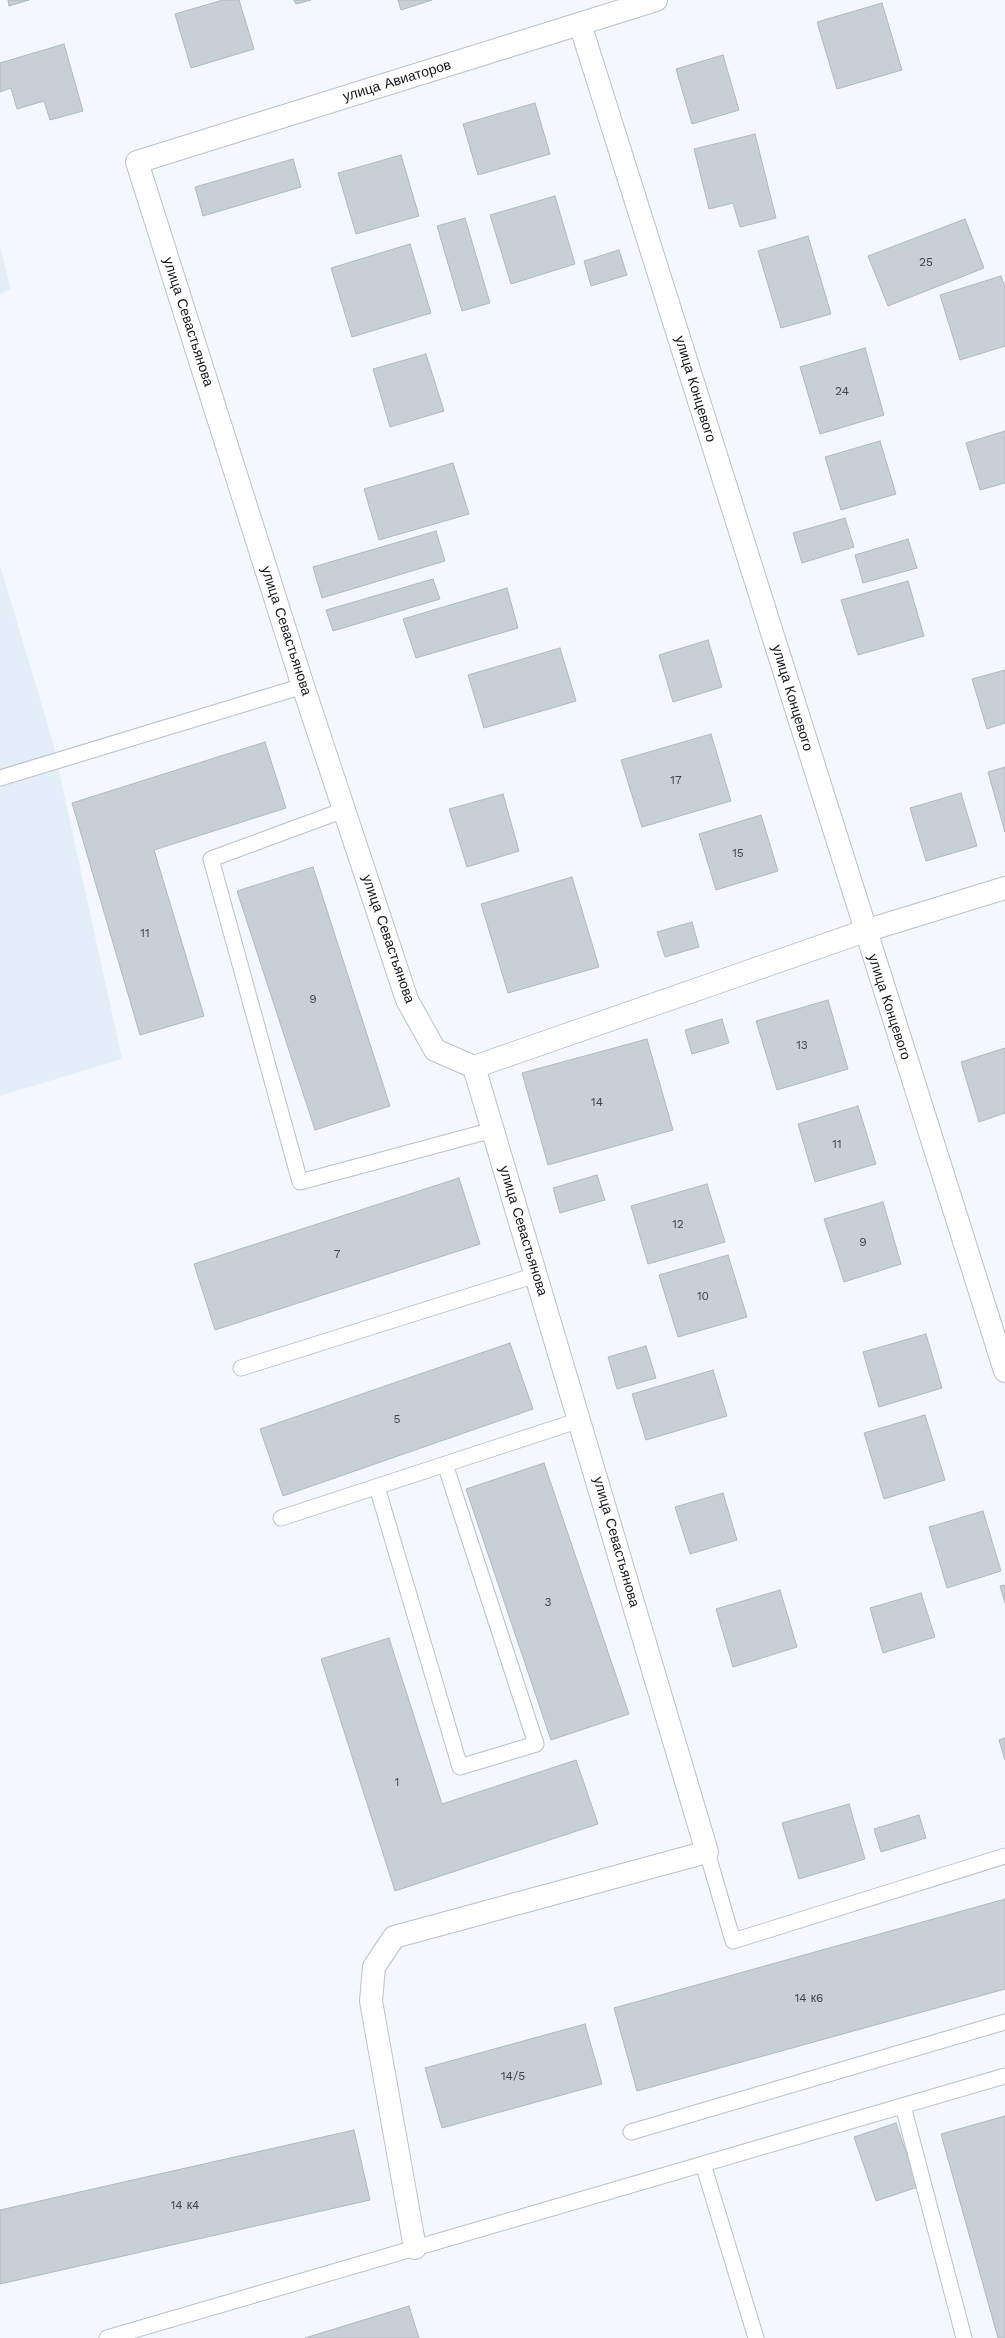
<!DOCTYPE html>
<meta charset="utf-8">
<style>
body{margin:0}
canvas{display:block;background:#f4f8fe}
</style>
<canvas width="1005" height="2338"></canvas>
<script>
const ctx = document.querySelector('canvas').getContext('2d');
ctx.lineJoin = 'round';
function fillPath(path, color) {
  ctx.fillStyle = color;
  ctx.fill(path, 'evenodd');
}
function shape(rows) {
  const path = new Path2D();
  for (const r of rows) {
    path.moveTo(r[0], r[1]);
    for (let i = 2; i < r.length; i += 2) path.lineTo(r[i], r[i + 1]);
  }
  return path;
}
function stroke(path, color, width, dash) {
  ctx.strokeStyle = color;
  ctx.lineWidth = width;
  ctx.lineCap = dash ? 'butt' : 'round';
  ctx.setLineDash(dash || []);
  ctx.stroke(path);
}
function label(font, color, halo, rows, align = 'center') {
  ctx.font = font + ' "Work Sans",sans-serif';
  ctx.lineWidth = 3;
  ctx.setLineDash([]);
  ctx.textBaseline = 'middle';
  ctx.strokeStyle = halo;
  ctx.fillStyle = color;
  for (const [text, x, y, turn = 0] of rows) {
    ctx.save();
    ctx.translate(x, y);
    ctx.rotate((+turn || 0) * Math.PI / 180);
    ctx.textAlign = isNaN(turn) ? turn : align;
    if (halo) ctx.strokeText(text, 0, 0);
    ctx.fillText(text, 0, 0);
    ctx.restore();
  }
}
fillPath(shape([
 [0,247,11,289,0,294],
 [0,565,52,739,122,1059,0,1096]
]), '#e3eef9');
const building = shape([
 [8,0,29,0,9,6,8,0],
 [223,0,239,0,254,49,191,68,175,14,223,0],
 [294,0,311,0,296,4,294,0],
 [398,0,432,0,401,10,398,0],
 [882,3,902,70,837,89,817,22,882,3],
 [64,44,83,111,50,120,44,101,17,109,11,88,0,92,0,63,64,44],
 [723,55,739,110,692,124,676,69,723,55],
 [535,103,550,154,478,175,463,124,535,103],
 [755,134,776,218,740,227,733,203,709,209,694,149,755,134],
 [401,155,419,216,356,234,338,173,401,155],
 [293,159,301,187,203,216,195,187,293,159],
 [555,196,575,264,511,284,490,215,555,196],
 [465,218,490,303,462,311,437,226,465,218],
 [965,219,984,268,888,306,868,256,965,219],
 [808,236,831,314,781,328,758,251,808,236],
 [410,244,431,313,352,337,331,268,410,244],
 [619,250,627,275,591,286,584,261,619,250],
 [1001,276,1005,287,1005,346,960,360,940,295,1001,276],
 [865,348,884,415,820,434,800,367,865,348],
 [426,354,444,411,390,427,373,369,426,354],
 [1005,431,1005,483,980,490,966,443,1005,431],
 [880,441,896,494,841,510,825,457,880,441],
 [453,463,469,514,379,540,364,489,453,463],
 [845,518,854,547,802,563,793,533,845,518],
 [436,531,445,561,322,598,313,567,436,531],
 [908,539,917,568,863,583,855,555,908,539],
 [433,579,440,599,333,631,326,610,433,579],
 [908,581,924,636,858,655,841,600,908,581],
 [507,588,518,628,416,658,403,619,507,588],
 [708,640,722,687,673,702,659,655,708,640],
 [560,648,576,701,484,728,468,675,560,648],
 [1005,670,1005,723,987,729,972,679,1005,670],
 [711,734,731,801,642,827,621,760,711,734],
 [265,742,286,808,154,850,204,1016,140,1035,72,803,265,742],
 [1005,767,1005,832,988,772,1005,767],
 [961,793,977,846,926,861,910,808,961,793],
 [503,794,519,851,467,867,449,809,503,794],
 [761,815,778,871,716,890,699,834,761,815],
 [313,867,390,1106,315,1130,237,891,313,867],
 [572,877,599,967,508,993,481,904,572,877],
 [692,922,699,947,665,957,657,932,692,922],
 [828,1000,848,1069,777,1090,756,1021,828,1000],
 [722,1019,729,1043,692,1054,685,1030,722,1019],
 [647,1039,673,1130,548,1165,522,1073,647,1039],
 [1005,1048,1005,1113,979,1122,961,1062,1005,1048],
 [858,1106,876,1164,815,1182,798,1124,858,1106],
 [597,1175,605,1200,560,1213,553,1188,597,1175],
 [459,1178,480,1244,215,1330,194,1264,459,1178],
 [707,1184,725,1242,648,1264,631,1206,707,1184],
 [883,1202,901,1264,844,1282,824,1219,883,1202],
 [728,1255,747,1317,678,1337,659,1275,728,1255],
 [926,1334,942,1388,879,1407,863,1352,926,1334],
 [510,1343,533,1409,283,1496,260,1429,510,1343],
 [646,1346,656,1378,617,1389,608,1357,646,1346],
 [713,1370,727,1416,646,1440,632,1394,713,1370],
 [925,1415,945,1480,884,1499,864,1433,925,1415],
 [544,1463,629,1714,551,1740,466,1489,544,1463],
 [723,1493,737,1540,690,1554,675,1507,723,1493],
 [983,1511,1001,1571,947,1588,929,1527,983,1511],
 [1005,1585,1005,1603,1000,1586,1005,1585],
 [780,1590,797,1647,733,1667,716,1609,780,1590],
 [921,1593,935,1637,883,1653,870,1608,921,1593],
 [389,1638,442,1804,576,1760,598,1824,395,1891,321,1659,389,1638],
 [1005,1738,1005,1760,999,1740,1005,1738],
 [849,1804,865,1859,799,1879,782,1823,849,1804],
 [919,1815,926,1838,881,1852,874,1829,919,1815],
 [1005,1899,1005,1989,637,2091,614,2008,1005,1899],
 [585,2024,602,2084,442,2128,425,2068,585,2024],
 [1005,2116,1005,2338,998,2338,941,2134,1005,2116],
 [896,2123,918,2187,876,2201,854,2137,896,2123],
 [354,2130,370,2200,0,2284,0,2210,354,2130],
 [409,2306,419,2338,305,2338,409,2306]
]);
fillPath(building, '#c7cfd7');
stroke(building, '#b0b8c0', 1);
const service = shape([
 [0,778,303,686],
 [344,810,211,859,300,1182,493,1130],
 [241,1368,536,1275],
 [377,1487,460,1767,536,1744,445,1464],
 [281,1518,580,1420],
 [707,1852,733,1941,1005,1856],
 [903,2106,964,2338],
 [631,2132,1005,2022],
 [703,2164,756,2338],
 [107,2338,1005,2076]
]);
const minor = shape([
 [580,24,1005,1371],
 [474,1067,435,1050,407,1000,303,686,137,162,656,0],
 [474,1067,865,931,1005,888],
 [415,2248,371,2001,374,1967,394,1937,707,1852,474,1067]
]);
stroke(service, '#bac1ca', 17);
stroke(minor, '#bac1ca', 24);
stroke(service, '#fff', 15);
stroke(minor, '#fff', 22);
label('12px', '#404448', null, [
 ["25",926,262],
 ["24",842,391],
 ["17",676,780],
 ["15",738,853],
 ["11",145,933],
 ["9",313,999],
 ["13",802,1045],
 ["14",597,1102],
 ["11",837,1144],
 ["12",678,1224],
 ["9",863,1242],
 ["7",337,1254],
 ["10",703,1296],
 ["5",397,1419],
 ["3",548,1602],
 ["1",397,1782],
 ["14 к6",809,1998],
 ["14/5",513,2076],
 ["14 к4",185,2205]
]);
label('14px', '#131518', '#fff', [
 ["улица Авиаторов",397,81,-17],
 ["улица Севастьянова",188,322,72],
 ["улица Концевого",695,389,73],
 ["улица Севастьянова",286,631,72],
 ["улица Концевого",792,698,73],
 ["улица Севастьянова",388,939,71],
 ["улица Концевого",889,1007,72],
 ["улица Севастьянова",523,1231,73],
 ["улица Севастьянова",616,1542,74]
]);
</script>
